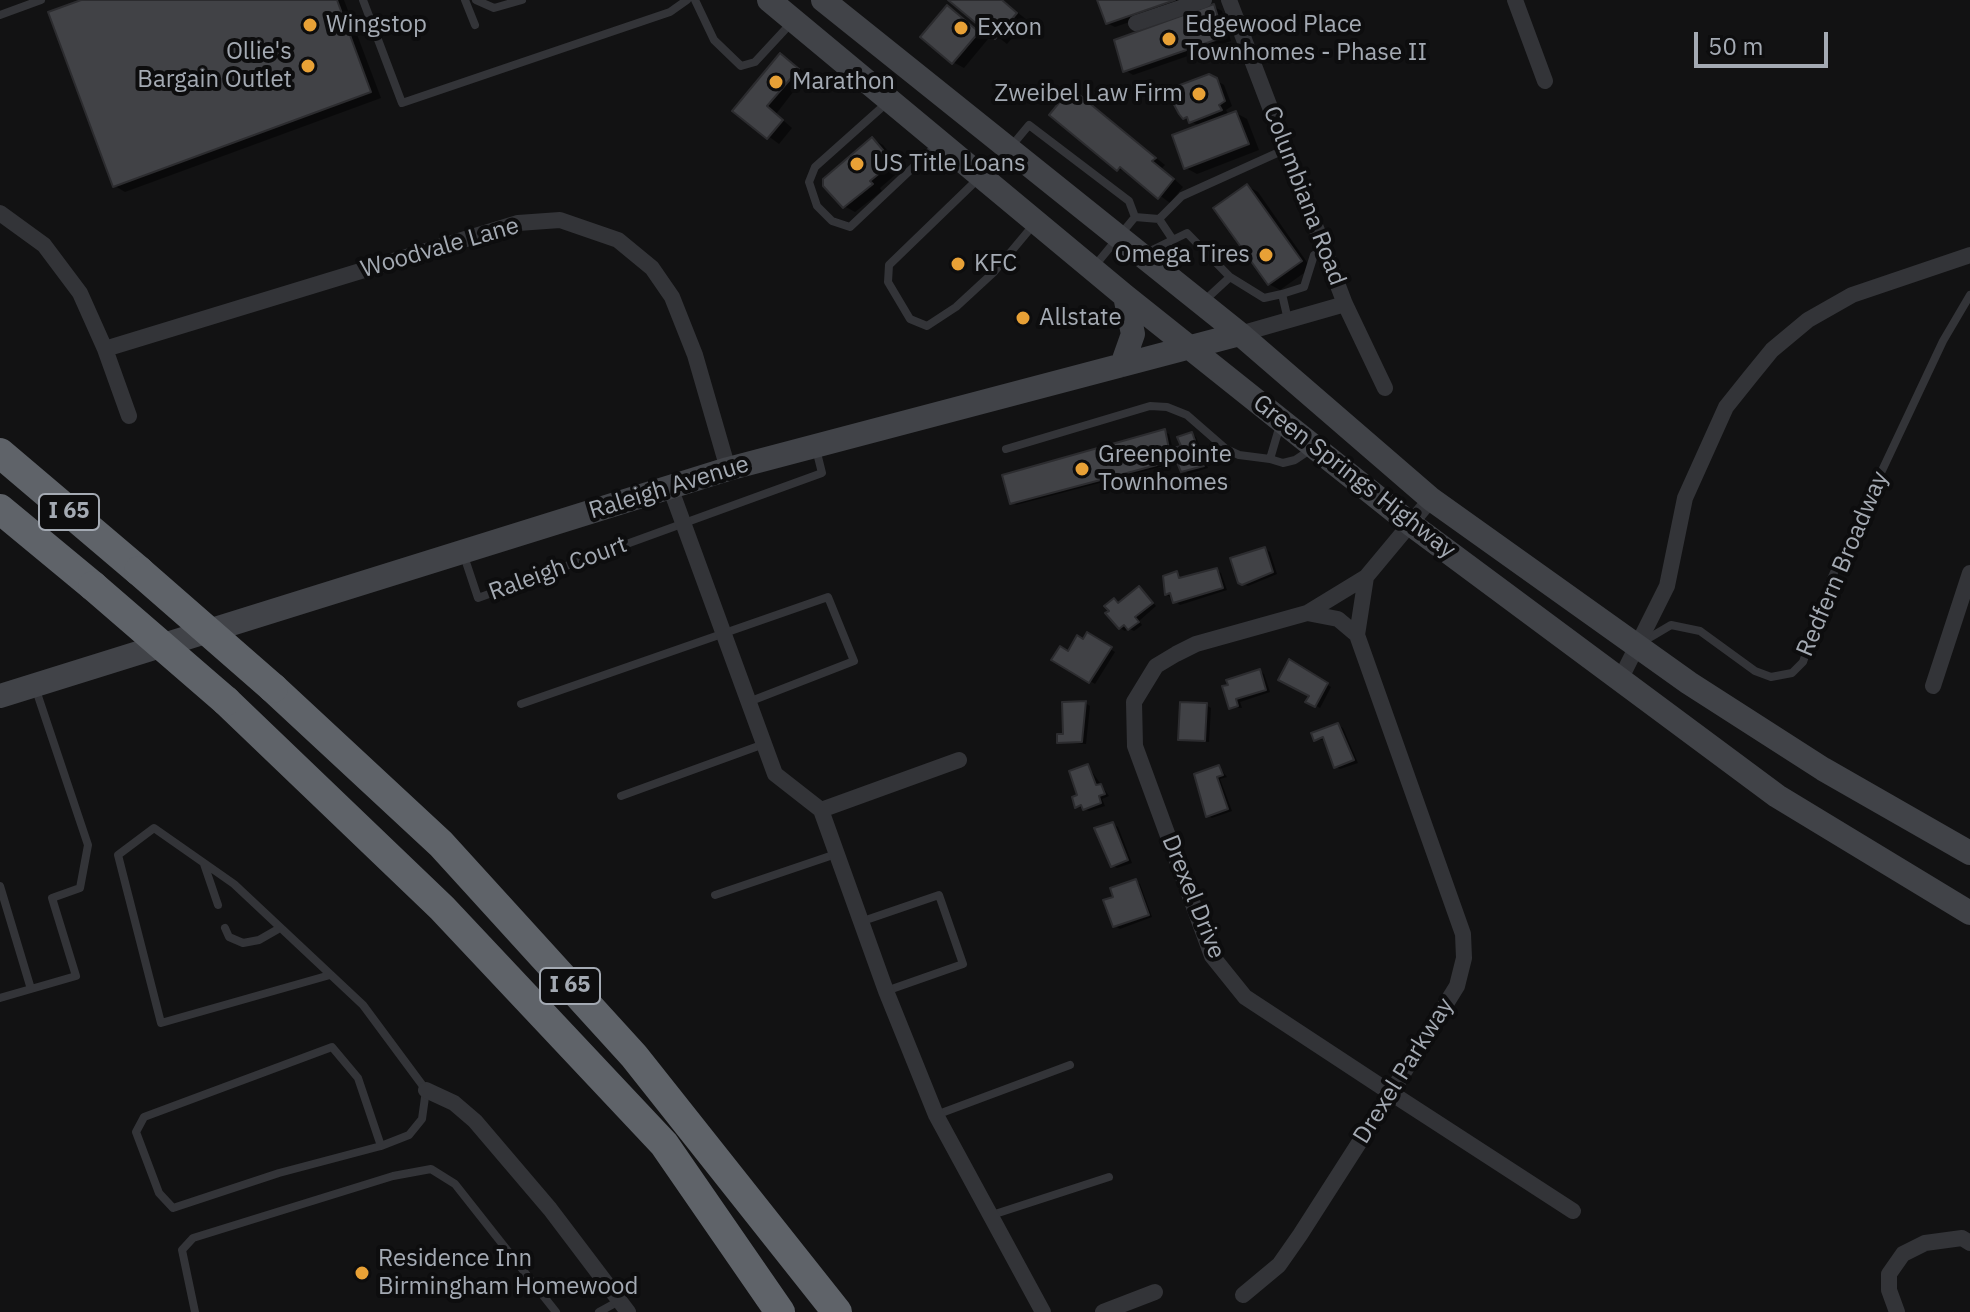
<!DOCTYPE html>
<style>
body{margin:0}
#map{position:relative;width:1970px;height:1312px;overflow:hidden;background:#121213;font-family:"IBM Plex Sans",sans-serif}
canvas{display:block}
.scale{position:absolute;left:1694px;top:32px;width:134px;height:36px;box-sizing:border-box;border:4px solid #a4aab3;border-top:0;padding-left:10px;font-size:24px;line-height:28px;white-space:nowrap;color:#a4aab3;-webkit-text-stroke:6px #0d0d0e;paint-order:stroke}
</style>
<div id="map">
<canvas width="1970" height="1312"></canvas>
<div class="scale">50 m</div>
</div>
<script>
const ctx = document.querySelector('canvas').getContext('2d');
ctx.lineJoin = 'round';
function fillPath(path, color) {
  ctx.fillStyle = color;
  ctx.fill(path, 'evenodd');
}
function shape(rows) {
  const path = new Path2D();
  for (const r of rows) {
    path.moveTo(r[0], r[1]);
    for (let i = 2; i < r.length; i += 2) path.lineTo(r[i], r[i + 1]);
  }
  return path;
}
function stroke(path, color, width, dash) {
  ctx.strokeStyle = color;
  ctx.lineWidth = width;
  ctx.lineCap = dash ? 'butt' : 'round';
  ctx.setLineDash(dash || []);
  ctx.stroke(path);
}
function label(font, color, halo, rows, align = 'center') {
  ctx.font = font + ' "IBM Plex Sans",sans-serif';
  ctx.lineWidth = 8;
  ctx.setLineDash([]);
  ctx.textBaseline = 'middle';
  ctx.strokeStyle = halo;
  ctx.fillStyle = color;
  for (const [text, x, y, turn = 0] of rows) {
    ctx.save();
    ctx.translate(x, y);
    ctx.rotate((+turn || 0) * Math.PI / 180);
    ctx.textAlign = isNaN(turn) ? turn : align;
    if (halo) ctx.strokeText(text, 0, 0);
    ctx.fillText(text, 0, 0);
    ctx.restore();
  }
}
fillPath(shape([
 [86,0,344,0,381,98,125,192,115,186],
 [951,0,1002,0,1027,20,1007,44],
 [1099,0,1193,0,1115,27,1107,23],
 [1214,7,1222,11,1231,41,1133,75,1125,70],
 [948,8,988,39,964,68,953,62],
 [790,62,807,74,776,114,792,128,779,144,735,111],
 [1208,76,1224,85,1232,106,1226,110,1229,116,1236,113,1247,119,1259,150,1197,174,1186,168,1200,126,1184,118],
 [1072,90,1165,165,1162,168,1183,187,1170,203,1130,173,1118,169],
 [872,139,883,145,902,169,880,188,882,191,855,212,844,206],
 [1247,186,1258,192,1311,268,1280,290,1269,284],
 [1164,432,1169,434,1173,450,1183,447,1192,434,1196,437,1208,468,1188,474,1179,462,1016,505,1012,502],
 [1265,549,1270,552,1277,574,1248,586,1239,582],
 [1216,570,1221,573,1227,590,1180,605,1166,594,1164,585,1177,573,1182,579],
 [1139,588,1156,606,1139,621,1142,625,1134,631,1128,628,1125,631,1120,628,1114,601,1120,604],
 [1088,635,1115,652,1095,684,1054,659,1069,653],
 [1290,661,1331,687,1320,708,1308,701,1311,695],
 [1260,671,1264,674,1270,692,1240,702,1242,708,1231,707,1225,688],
 [1085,703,1090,706,1086,744,1059,742],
 [1206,705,1211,708,1209,742,1180,739],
 [1338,725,1343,728,1358,763,1340,769,1335,766,1326,740,1315,740],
 [1088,766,1109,796,1102,799,1105,806,1089,811,1077,806],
 [1219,767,1227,777,1220,779,1232,811,1212,818,1208,816],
 [1113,824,1118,827,1132,863,1117,868,1112,865],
 [1135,881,1140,884,1152,917,1120,929,1115,926,1115,898]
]), '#0007');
const building = shape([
 [81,0,337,0,371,92,113,187,48,12,81,0],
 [948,0,1002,0,1017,13,995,39,948,0],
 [1097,0,1175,0,1106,24,1097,0],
 [1214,4,1224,37,1123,72,1114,40,1214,4],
 [947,5,979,32,952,64,920,37,947,5],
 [780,53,799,69,767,106,783,120,767,139,732,111,780,53],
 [1209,74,1217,78,1225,101,1219,105,1222,110,1189,123,1187,117,1183,119,1179,114,1172,101,1178,99,1172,88,1209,74],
 [1071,88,1156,158,1152,161,1174,179,1158,199,1120,167,1117,171,1049,115,1071,88],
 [1236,111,1249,144,1184,169,1172,135,1236,111],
 [872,137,893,162,870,181,873,184,843,208,823,186,823,179,872,137],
 [1247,184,1302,261,1268,285,1213,208,1247,184],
 [1165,429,1169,449,1181,446,1177,437,1192,432,1204,466,1181,472,1176,460,1010,504,1002,475,1165,429],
 [1265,547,1273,572,1242,585,1238,583,1230,558,1265,547],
 [1217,568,1223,588,1173,603,1170,593,1165,595,1163,576,1177,571,1179,578,1217,568],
 [1139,586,1153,603,1135,617,1139,622,1128,630,1124,625,1119,629,1105,613,1109,611,1104,606,1114,598,1118,603,1139,586],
 [1087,632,1112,647,1089,683,1051,660,1060,646,1068,651,1077,635,1083,639,1087,632],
 [1289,659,1328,683,1315,707,1305,702,1309,696,1278,680,1289,659],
 [1260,669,1266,690,1236,699,1238,706,1229,709,1222,686,1228,685,1226,680,1260,669],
 [1086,701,1082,742,1057,743,1057,734,1063,734,1062,702,1086,701],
 [1180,702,1207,703,1205,741,1178,740,1180,702],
 [1338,723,1354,760,1334,768,1323,737,1314,741,1311,733,1338,723],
 [1088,764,1096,785,1101,784,1105,794,1099,796,1101,803,1083,810,1081,805,1075,808,1072,797,1077,795,1069,771,1088,764],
 [1219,765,1223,775,1217,777,1228,809,1206,817,1194,774,1219,765],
 [1113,822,1128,860,1111,867,1094,828,1113,822],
 [1136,879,1149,915,1113,927,1103,900,1113,897,1110,888,1136,879]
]);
fillPath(building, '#414246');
stroke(building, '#2c2c2f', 2);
stroke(shape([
 [363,0,402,103,670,12,687,0],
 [465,0,475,25],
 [476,0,494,8,522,0],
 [695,0,714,40,741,66,755,62,793,21],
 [0,15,41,0],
 [889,101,815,167,809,182,817,206,832,221,850,227,939,143],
 [1159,219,1182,196,1286,149],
 [1035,223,994,272,956,307,927,326,910,319,888,282,889,265,1009,149,1029,125,1129,201,1135,217],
 [1146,253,1187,233,1230,277,1204,301],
 [1093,268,1135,217,1159,219,1173,240],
 [1230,277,1264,298,1282,294,1304,287,1314,255,1324,250],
 [1282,294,1288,320],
 [1280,425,1270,459,1283,463,1295,460,1313,448],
 [1006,449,1150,406,1167,407,1187,415,1226,449,1239,455,1270,459],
 [464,556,478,598,822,473,816,449],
 [1644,641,1671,625,1700,631,1755,671,1771,677,1792,673,1803,662,1830,581,1943,341,1970,295],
 [521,704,828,597,854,661,751,701],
 [621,796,764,744],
 [204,864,218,905],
 [0,886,31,989,76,976,52,898,80,888,88,845,36,690],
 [715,895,836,854],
 [863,921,939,895,963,964,886,991],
 [225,928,229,937,243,943,259,940,280,928],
 [330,975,161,1023,118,855,154,828,234,884,363,1005,426,1090,422,1119,409,1135,381,1146,358,1078,332,1047,144,1117,136,1132,159,1193,173,1208,279,1173,381,1146],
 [0,998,31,989],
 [936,1115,1070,1065],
 [992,1215,1109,1177],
 [195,1312,182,1250,193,1238,393,1176,431,1169,455,1184,556,1312],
 [599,1312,619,1301]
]), '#333438', 8);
stroke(shape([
 [1229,0,1345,304,1385,388],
 [1515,0,1545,81],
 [1136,23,1204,0],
 [0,213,44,245,80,293,105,349,129,416],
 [1240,334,1345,304],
 [105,349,518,223,560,220,618,240,652,268,672,297,695,355,728,469],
 [670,487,775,774,821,810,959,760],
 [1307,613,1366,577],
 [1357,635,1366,577,1431,499],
 [1619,682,1667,586,1685,498,1726,407,1750,377,1772,350,1808,320,1852,295,1970,255],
 [1933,686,1970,573],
 [821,810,886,991,936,1115,1043,1312],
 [426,1090,454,1103,475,1121,550,1209,628,1312],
 [1243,1295,1279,1265,1300,1235,1391,1093,1457,986,1464,958,1463,934,1357,635,1338,619,1307,613,1196,644,1176,654,1156,666,1134,702,1135,746,1212,956,1245,997,1391,1093,1573,1211],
 [1103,1312,1155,1292],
 [1897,1312,1889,1290,1889,1274,1903,1254,1925,1243,1962,1238,1970,1243]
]), '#333438', 16);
stroke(shape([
 [769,0,1125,296,1412,525,1777,796,1970,913],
 [823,0,1240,334,1431,499,1689,683,1823,769,1970,853],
 [1122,365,1133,334,1125,296],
 [0,696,728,469,1240,334]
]), '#414348', 24);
stroke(shape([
 [0,453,139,571],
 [0,509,93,586],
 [273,688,441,844,634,1056,837,1312],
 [226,701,442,908,664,1144,780,1312]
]), '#5f6369', 30);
stroke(shape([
 [139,571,273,688],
 [93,586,226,701]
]), '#5f6369', 30);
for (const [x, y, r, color] of [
 [310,25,8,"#e8a136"],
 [961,28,8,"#e8a136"],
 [1169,39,8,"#e8a136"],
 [308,66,8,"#e8a136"],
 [776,82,8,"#e8a136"],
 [1199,94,8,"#e8a136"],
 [857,164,8,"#e8a136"],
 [1266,255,8,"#e8a136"],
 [958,264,8,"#e8a136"],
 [1023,318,8,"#e8a136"],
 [1082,469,8,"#e8a136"],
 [362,1273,8,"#e8a136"]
]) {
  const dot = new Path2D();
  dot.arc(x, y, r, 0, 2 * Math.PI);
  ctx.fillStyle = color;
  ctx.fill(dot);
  stroke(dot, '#0d0d0e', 3);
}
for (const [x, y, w] of [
 [69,512,60],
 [570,986,60]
]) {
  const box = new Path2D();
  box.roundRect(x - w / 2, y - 18, w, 36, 6);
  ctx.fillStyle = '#0d0d0e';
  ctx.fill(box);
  stroke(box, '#a4aab3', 2);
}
label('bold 22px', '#a4aab3', null, [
 ["I 65",69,512],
 ["I 65",570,986]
]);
label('24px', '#a4aab3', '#0d0d0e', [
 ["Wingstop",326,25],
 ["Edgewood Place",1185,25],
 ["Townhomes - Phase II",1185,53],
 ["Exxon",977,28],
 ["Ollie's",292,52,"right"],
 ["Bargain Outlet",292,80,"right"],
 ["Marathon",792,82],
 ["Zweibel Law Firm",1183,94,"right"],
 ["US Title Loans",873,164],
 ["Omega Tires",1250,255,"right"],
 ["KFC",974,264],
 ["Allstate",1039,318],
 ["Greenpointe",1098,455],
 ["Townhomes",1098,483],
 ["Residence Inn",378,1259],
 ["Birmingham Homewood",378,1287]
], 'left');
label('24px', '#a4aab3', '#0d0d0e', [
 ["Columbiana Road",1304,196,69],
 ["Woodvale Lane",440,248,-16],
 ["Green Springs Highway",1354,477,38],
 ["Raleigh Avenue",669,488,-17],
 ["Redfern Broadway",1843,564,-67],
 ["Raleigh Court",558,569,-20],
 ["Drexel Drive",1193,897,68],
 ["Drexel Parkway",1404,1071,-58]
]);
</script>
